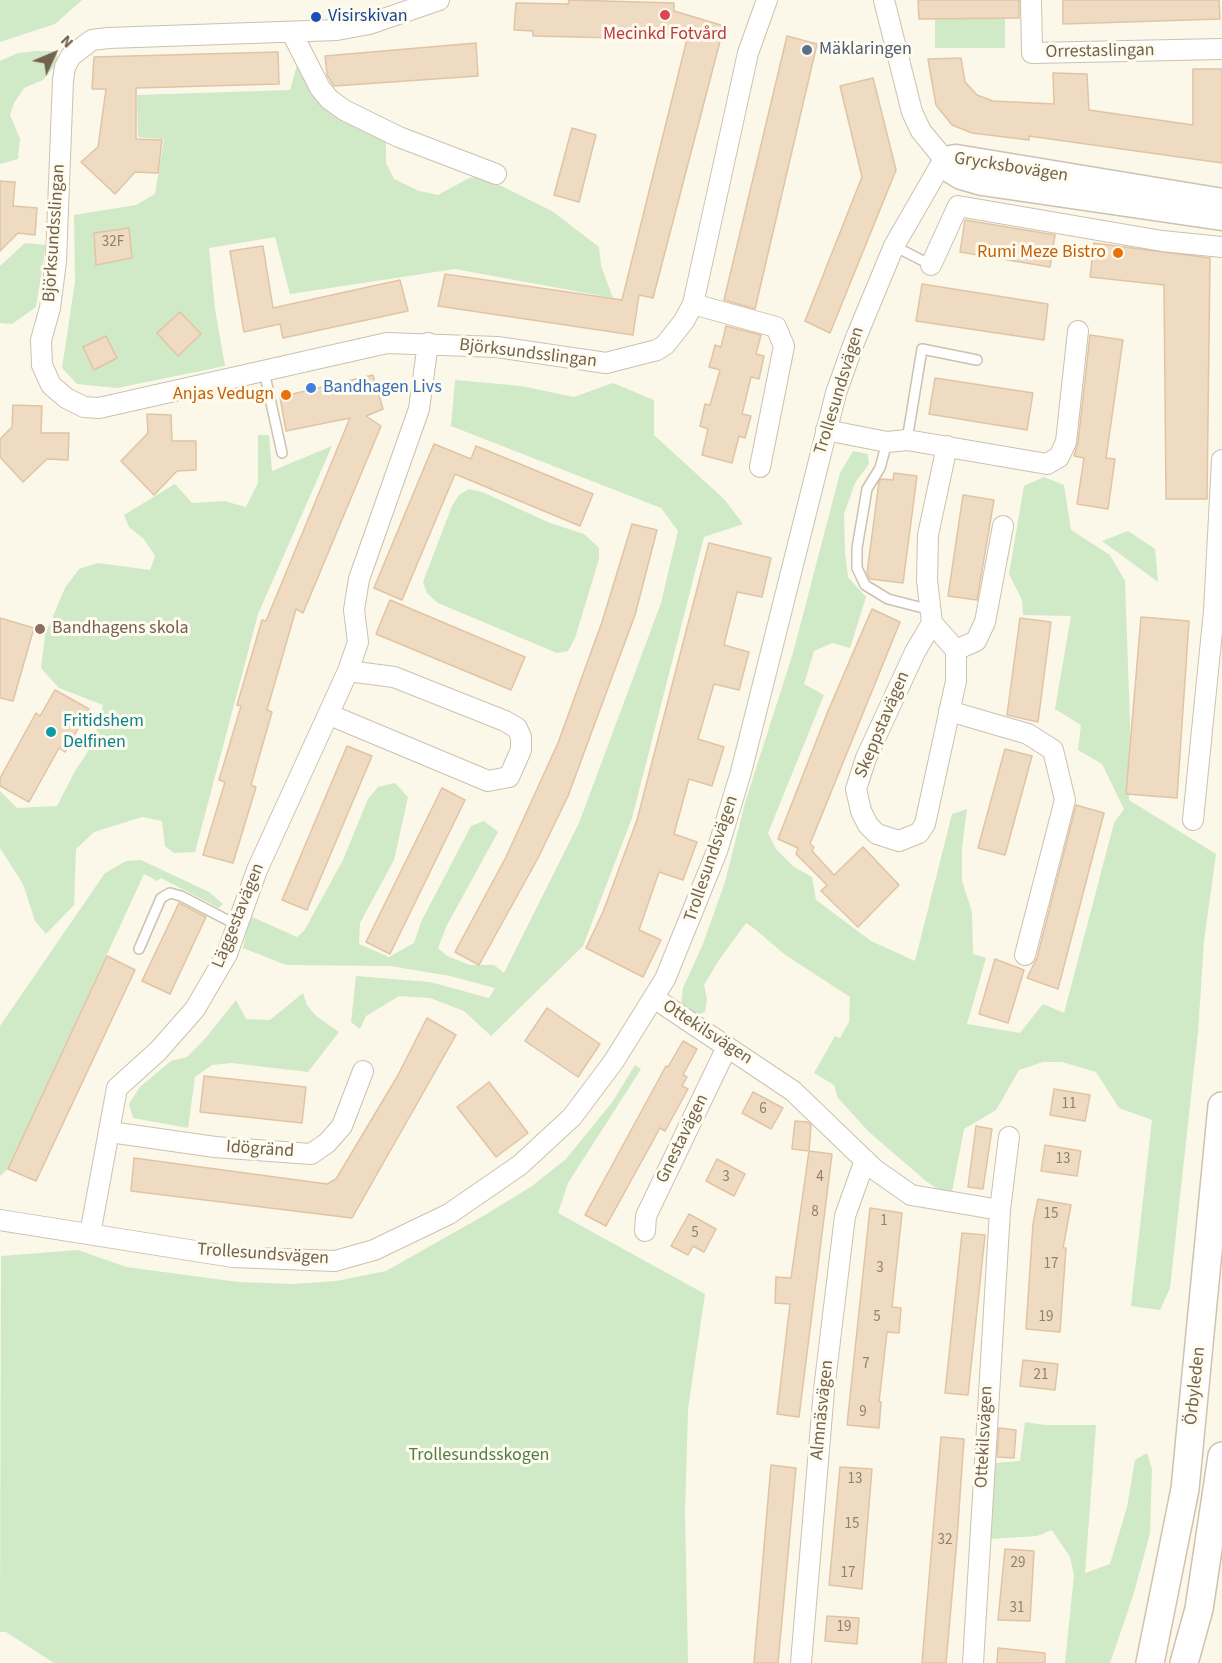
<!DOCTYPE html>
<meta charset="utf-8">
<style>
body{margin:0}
#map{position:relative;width:1222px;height:1663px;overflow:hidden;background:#fbf7e9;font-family:"Source Sans 3",sans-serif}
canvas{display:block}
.north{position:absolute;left:24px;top:24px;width:60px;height:60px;-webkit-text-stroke:4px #fefbef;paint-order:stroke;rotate:46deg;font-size:16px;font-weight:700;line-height:24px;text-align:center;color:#75624e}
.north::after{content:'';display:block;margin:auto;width:21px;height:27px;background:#75624e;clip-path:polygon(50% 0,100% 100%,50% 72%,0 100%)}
</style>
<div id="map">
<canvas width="1222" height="1663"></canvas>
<div class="north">N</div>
</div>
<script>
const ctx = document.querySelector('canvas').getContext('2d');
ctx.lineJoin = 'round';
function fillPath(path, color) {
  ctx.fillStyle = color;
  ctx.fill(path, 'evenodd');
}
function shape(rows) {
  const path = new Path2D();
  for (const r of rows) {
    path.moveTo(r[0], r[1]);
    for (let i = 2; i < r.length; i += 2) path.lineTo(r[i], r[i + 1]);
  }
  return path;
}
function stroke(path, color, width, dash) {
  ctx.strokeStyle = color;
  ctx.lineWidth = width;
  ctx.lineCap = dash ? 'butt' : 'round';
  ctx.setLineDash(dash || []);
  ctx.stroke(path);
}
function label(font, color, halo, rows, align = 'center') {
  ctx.font = font + ' "Source Sans 3",sans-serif';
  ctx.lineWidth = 6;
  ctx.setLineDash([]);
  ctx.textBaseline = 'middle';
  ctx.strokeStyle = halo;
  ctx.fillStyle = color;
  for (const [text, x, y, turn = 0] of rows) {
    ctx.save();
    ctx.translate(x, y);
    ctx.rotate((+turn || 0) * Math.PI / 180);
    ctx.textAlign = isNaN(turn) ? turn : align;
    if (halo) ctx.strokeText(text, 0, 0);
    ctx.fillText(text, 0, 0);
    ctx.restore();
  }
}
fillPath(shape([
 [0,0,82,0,55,24,0,42],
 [935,19,1005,19,1005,48,935,48],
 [37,51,57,51,57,63,43,80,24,88,14,103,10,115,20,139,18,159,0,164,0,61,18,53],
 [298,61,386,138,386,163,394,179,419,191,438,195,469,178,481,176,552,211,599,247,601,266,613,298,455,269,290,294,275,237,209,248,215,309,225,366,117,388,77,384,62,368,75,282,74,215,136,205,155,194,164,139,138,137,137,95,290,90],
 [25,243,46,245,36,307,12,324,0,323,0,266],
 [455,380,521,386,574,397,613,383,654,400,654,435,725,500,743,524,704,537,632,818,583,946,491,1036,464,1011,430,998,399,996,366,1016,360,1029,351,1022,356,976,430,982,489,998,495,988,450,976,390,966,286,965,243,948,250,916,297,937,304,931,343,860,368,799,378,787,395,783,408,797,394,860,360,923,359,944,389,957,414,943,421,922,471,826,484,821,498,832,447,925,438,948,447,956,470,965,494,965,504,973,579,823,661,603,678,531,661,508,451,426],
 [258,435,269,435,272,471,332,446,258,614,195,852,174,853,165,846,162,821,142,817,94,832,76,849,74,905,46,934,35,921,23,884,0,848,0,791,17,808,57,806,75,771,93,744,103,705,59,688,41,668,45,635,65,588,79,569,98,563,150,570,155,556,144,539,129,527,124,515,175,484,192,503,224,501,246,507,258,483],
 [853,451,868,454,869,464,855,483,844,514,845,552,848,577,866,597,850,648,832,643,814,651,804,684,824,695,768,833,776,849,794,867,812,877,816,900,871,941,915,961,952,814,967,809,962,848,962,881,972,912,973,954,986,958,967,1024,1020,1033,1043,1004,1064,1013,1114,823,1124,809,1102,764,1078,750,1081,725,1055,709,1071,616,1023,615,1022,600,1009,574,1024,486,1044,477,1064,485,1071,530,1110,555,1125,581,1130,723,1129,800,1216,854,1204,941,1198,1032,1170,1288,1160,1310,1131,1306,1152,1120,1119,1108,1096,1072,1062,1062,1043,1062,1019,1070,996,1110,964,1129,951,1197,927,1182,869,1132,838,1098,834,1085,814,1073,835,1036,840,1038,849,1022,850,997,784,954,755,929,746,923,719,960,704,985,707,999,705,1012,694,1016,681,1007,683,988,703,944,725,882,745,803,793,653,840,473],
 [469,489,482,492,550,523,584,534,599,548,599,559,575,638,568,651,557,653,438,603,427,593,423,582,452,506,459,495],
 [1128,531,1155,549,1158,582,1102,541],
 [141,860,209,892,223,904,219,908,161,878,157,881,144,874,8,1169,0,1176,0,1026,105,873,126,861],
 [303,993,307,1005,316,1016,339,1032,308,1072,232,1063,212,1065,195,1077,188,1128,133,1118,129,1104,140,1087,171,1061,187,1057,204,1040,236,1000,246,1019,270,1020],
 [635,1065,641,1069,568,1183,558,1213,705,1294,688,1409,685,1513,688,1663,54,1663,6,1632,0,1632,1,1256,78,1250,126,1267,238,1282,292,1284,336,1281,386,1271,485,1215,532,1186,566,1159,613,1101],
 [1025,1422,1044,1425,1096,1425,1085,1573,1110,1564,1127,1507,1135,1460,1147,1453,1152,1469,1150,1533,1133,1596,1110,1663,1065,1663,1074,1575,1070,1557,1052,1530,1037,1536,990,1539,995,1463,1020,1461]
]), '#d0e9c7');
const building = shape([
 [569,0,674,3,674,11,724,26,653,298,639,295,633,335,438,306,445,274,622,300,688,35,653,34,653,38,617,38,533,36,533,31,514,30,516,3,568,4,569,0],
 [918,0,1019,0,1019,18,919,19,918,0],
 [1063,0,1219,0,1220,19,1063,24,1063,0],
 [787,36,817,44,755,309,724,300,787,36],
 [476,43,478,76,334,86,327,75,325,56,476,43],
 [278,52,279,84,136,88,136,139,162,140,158,173,135,172,115,194,81,162,98,147,106,89,92,89,94,57,278,52],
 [961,58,965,82,977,95,993,101,1054,104,1053,73,1087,74,1089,110,1193,125,1193,69,1222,69,1222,163,1029,136,1029,140,972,133,952,125,936,105,928,59,961,58],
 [873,78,896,170,830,333,805,321,862,177,840,86,873,78],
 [572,128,596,135,579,202,554,195,572,128],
 [0,181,15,182,13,206,37,208,35,235,18,233,0,251,0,181],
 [965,220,1055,235,1050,267,960,252,965,220],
 [129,228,132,258,96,265,94,233,129,228],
 [1094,243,1210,258,1207,499,1166,499,1164,285,1090,277,1094,243],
 [263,246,273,308,400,280,408,311,283,338,280,324,244,332,230,251,263,246],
 [922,284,1048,304,1044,340,916,321,922,284],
 [180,312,201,334,178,356,157,333,180,312],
 [726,326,761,335,756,354,764,356,759,379,751,377,742,414,751,416,745,438,739,436,732,463,702,455,708,429,700,426,705,404,710,405,720,370,709,367,712,357,715,345,721,347,726,326],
 [1090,335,1123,340,1106,458,1115,459,1108,509,1077,504,1084,458,1074,456,1078,443,1090,335],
 [106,336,117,358,94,370,83,347,106,336],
 [373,375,383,409,366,416,381,426,303,613,296,609,267,710,272,712,251,785,256,787,233,863,203,855,225,782,219,780,241,706,237,705,262,620,266,621,350,418,286,431,280,397,373,375],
 [935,378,1033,393,1027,430,929,414,935,378],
 [13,405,42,406,41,433,69,433,68,460,47,459,23,482,0,457,0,439,12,427,13,405],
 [147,414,171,415,172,441,196,441,196,470,177,471,154,495,121,461,148,433,147,414],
 [434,444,471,459,476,446,593,494,580,526,455,474,402,600,374,588,434,444],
 [894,473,917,476,903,583,870,579,867,573,879,482,881,479,893,480,894,473],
 [963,495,994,500,977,600,948,596,963,495],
 [632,524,657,530,635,615,568,796,538,858,479,965,455,952,506,857,558,743,602,622,632,524],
 [709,543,771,558,762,597,737,592,724,645,749,652,739,690,714,684,698,739,724,747,712,786,689,779,674,834,697,842,683,880,659,872,639,930,661,940,643,977,586,948,603,912,637,820,709,543],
 [390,600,525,657,511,690,376,634,390,600],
 [872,609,900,622,810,844,814,847,812,851,834,875,863,847,899,885,858,927,821,891,827,885,796,854,798,848,778,839,828,711,872,609],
 [1141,617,1189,621,1177,798,1126,794,1141,617],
 [0,618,34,628,13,701,0,698,0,618],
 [1020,618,1051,622,1038,722,1007,715,1020,618],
 [55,690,89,709,65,752,59,748,29,802,0,786,0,778,36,713,40,716,55,690],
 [347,746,372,756,307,910,282,900,347,746],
 [1005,749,1032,756,1005,855,978,848,1005,749],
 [442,788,465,800,390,954,366,942,442,788],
 [1076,805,1104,813,1058,989,1027,978,1037,958,1076,805],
 [179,903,206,917,170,994,142,981,179,903],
 [107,956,135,970,36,1181,8,1169,107,956],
 [995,959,1024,970,1008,1023,979,1014,995,959],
 [547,1008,600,1044,578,1077,525,1041,547,1008],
 [427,1018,456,1035,352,1218,131,1191,134,1158,327,1184,336,1179,397,1077,427,1018],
 [683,1041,697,1049,683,1075,687,1077,682,1086,688,1089,665,1131,660,1128,606,1226,585,1215,666,1066,668,1067,683,1041],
 [204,1076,306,1087,302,1123,200,1112,204,1076],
 [489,1082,528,1133,496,1157,457,1107,489,1082],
 [1054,1089,1090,1095,1085,1121,1050,1115,1054,1089],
 [753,1092,783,1108,771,1129,742,1113,753,1092],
 [795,1121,808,1122,811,1125,809,1151,792,1149,795,1121],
 [976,1126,992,1129,983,1189,968,1187,976,1126],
 [1045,1145,1081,1151,1077,1176,1041,1171,1045,1145],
 [809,1151,832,1154,799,1417,777,1414,790,1304,775,1303,776,1277,791,1278,809,1151],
 [717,1159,745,1174,734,1196,706,1181,717,1159],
 [1038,1199,1071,1205,1063,1248,1066,1248,1060,1332,1026,1329,1033,1224,1038,1199],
 [870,1208,902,1213,892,1307,901,1308,899,1333,887,1332,879,1402,881,1402,879,1428,847,1425,870,1208],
 [689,1214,716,1229,704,1252,693,1246,688,1255,671,1246,689,1214],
 [962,1233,985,1235,968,1395,945,1393,962,1233],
 [1023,1360,1058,1364,1055,1390,1020,1386,1023,1360],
 [999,1428,1016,1430,1014,1458,997,1457,999,1428],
 [941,1437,964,1439,957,1539,946,1663,922,1663,941,1437],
 [771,1465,796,1468,778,1663,754,1663,771,1465],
 [840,1467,872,1469,862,1589,829,1585,840,1467],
 [1005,1549,1034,1551,1030,1621,998,1620,1005,1549],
 [827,1616,859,1618,857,1644,825,1641,827,1616],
 [998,1648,1045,1653,1045,1663,997,1663,998,1648]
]);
fillPath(building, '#efdbc2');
stroke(building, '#e1c4a3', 1.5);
const service = shape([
 [894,246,931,265],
 [264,371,282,453],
 [907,440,922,349,977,360],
 [887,442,880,468,867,489,857,548,857,568,865,585,888,599,931,610],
 [139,949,161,898,170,893,181,896,237,925]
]);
const minor = shape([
 [439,0,369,24,337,30,108,38,92,40,71,56,65,67,63,80,56,261,50,308,41,340,42,365,51,385,66,398,84,407,99,408,387,343,497,347,606,363,657,350,665,345,684,321,693,304,748,53,767,0],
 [1031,0,1032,53,1222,49],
 [292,33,320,88,329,99,344,110,399,137,496,174],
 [931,265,958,206,1162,241,1222,247],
 [693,304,776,327,784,346,760,467],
 [826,430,887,442,907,440,1047,464,1059,457,1066,442,1078,331],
 [932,623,956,650,956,681,925,824,919,833,899,841,877,834,868,825,861,811,856,789,866,758,915,652,932,623,927,580,928,535,947,446],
 [956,650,976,641,985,622,1003,526],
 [949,711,1028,734,1053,750,1065,800,1025,955],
 [330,715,488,781,509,777,521,750,521,737,517,728,505,721,394,677,348,671],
 [1193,820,1214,611,1222,460],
 [654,998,793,1091,874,1169,911,1195,1000,1210],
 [110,1132,215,1147,311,1154,327,1143,342,1126,363,1071],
 [0,1220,233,1257,335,1261,374,1250,449,1214,520,1165,572,1117,614,1061,665,979,717,851,741,772,836,393,855,340,894,246,944,159,921,131,912,112,884,0],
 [645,1231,646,1216,727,1047],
 [90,1234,117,1088,158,1051,195,1009,227,954,257,870,348,671,358,642,354,610,359,579,419,409,428,343],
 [801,1663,824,1390,845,1216,865,1160],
 [973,1663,1000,1210,1009,1137]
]);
const tertiary = shape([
 [1222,201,956,157,944,159,951,171,961,177,982,183,1222,218]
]);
const secondary = shape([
 [1150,1663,1185,1489,1222,1106],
 [1184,1663,1199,1609,1222,1456]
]);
stroke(service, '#cdc1af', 12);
stroke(minor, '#cdc1af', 22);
stroke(tertiary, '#cdc1af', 27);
stroke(secondary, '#d0c2ad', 30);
stroke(service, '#fff', 9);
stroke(minor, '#fff', 20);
stroke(tertiary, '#fff', 24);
stroke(secondary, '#fff', 27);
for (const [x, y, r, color] of [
 [665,15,6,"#e0444e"],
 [316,17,6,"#1a4fb4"],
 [807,50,6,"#5c6f8a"],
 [1118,253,6,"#e8710a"],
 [311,388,6,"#3f7fe0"],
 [286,395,6,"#e8710a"],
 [40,629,6,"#8d6e63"],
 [51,732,6,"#0f9aa8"]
]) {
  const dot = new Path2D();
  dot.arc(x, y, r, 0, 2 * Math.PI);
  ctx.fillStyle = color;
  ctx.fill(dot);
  stroke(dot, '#fefbef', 2);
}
label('15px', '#94806b', null, [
 ["32F",113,243],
 ["11",1069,1105],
 ["6",763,1110],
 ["13",1063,1160],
 ["3",726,1178],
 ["4",820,1178],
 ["8",815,1213],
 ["15",1051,1215],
 ["1",884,1222],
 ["5",695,1234],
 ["17",1051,1265],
 ["3",880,1269],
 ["5",877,1318],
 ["19",1046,1318],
 ["7",866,1365],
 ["21",1041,1376],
 ["9",863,1413],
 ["13",855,1480],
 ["15",852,1525],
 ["32",945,1541],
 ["29",1018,1564],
 ["17",848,1574],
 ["31",1017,1609],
 ["19",844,1628]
]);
label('18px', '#164399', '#fefbef', [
 ["Visirskivan",328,17]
], 'left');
label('18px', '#be3a42', '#fefbef', [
 ["Mecinkd Fotvård",665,35]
]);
label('18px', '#4e5e75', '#fefbef', [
 ["Mäklaringen",819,50]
], 'left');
label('18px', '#75624e', '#fefbef', [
 ["Orrestaslingan",1100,52,-1],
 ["Grycksbovägen",1011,168,9],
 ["Björksundsslingan",55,233,-86],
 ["Björksundsslingan",528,354,7],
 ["Trollesundsvägen",840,391,-73],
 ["Skeppstavägen",883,725,-67],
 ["Trollesundsvägen",712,859,-71],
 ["Läggestavägen",239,916,-68],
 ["Ottekilsvägen",707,1033,33],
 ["Gnestavägen",683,1139,-64],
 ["Idögränd",260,1150,4],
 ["Trollesundsvägen",263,1255,4],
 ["Örbyleden",1196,1386,-84],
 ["Almnäsvägen",823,1410,-84],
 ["Ottekilsvägen",985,1437,-87]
]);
label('18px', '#c56008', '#fefbef', [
 ["Rumi Meze Bistro",1106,253],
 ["Anjas Vedugn",274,395]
], 'right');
label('18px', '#366cbe', '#fefbef', [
 ["Bandhagen Livs",323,388]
], 'left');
label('18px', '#785e54', '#fefbef', [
 ["Bandhagens skola",52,629]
], 'left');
label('18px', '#0d838f', '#fefbef', [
 ["Fritidshem",63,722],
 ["Delfinen",63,743]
], 'left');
label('18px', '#517f49', '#fefbef', [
 ["Trollesundsskogen",479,1456]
]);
</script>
